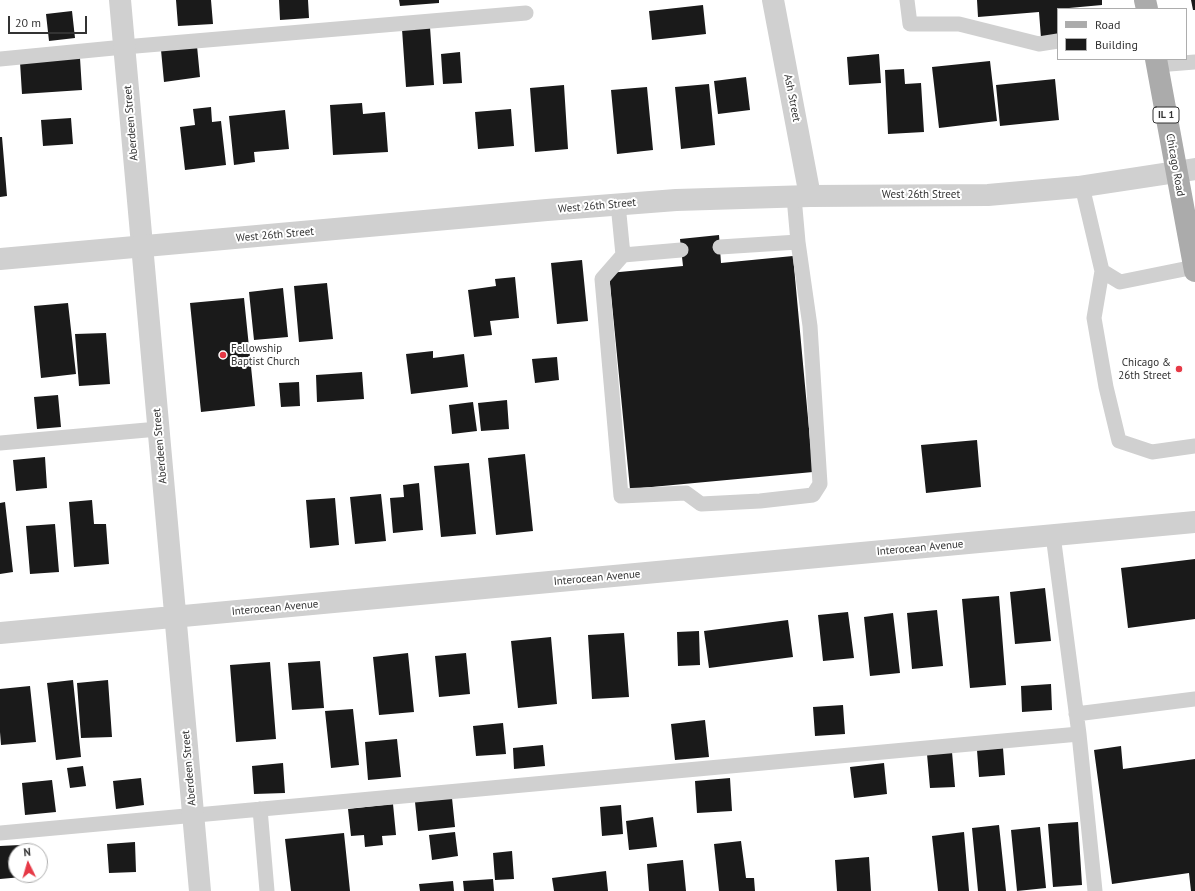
<!DOCTYPE html>
<style>
body{margin:0}
#map{position:relative;width:1195px;height:891px;overflow:hidden;background:#fff;font-family:"PT Sans",sans-serif}
canvas{display:block}
.legend{position:absolute;left:1057px;top:8px;width:130px;height:52px;box-sizing:border-box;background:#fff;border:1px solid #adadad;margin:0;padding:5px 7px;list-style:none;font-size:12px;color:#333}
.legend li{display:flex;align-items:center;gap:8px;height:20px}
.legend b{width:20px;border:1px solid #adadad}
.north{position:absolute;left:8px;top:843px;width:40px;height:40px;box-sizing:border-box;background:#fff;border:1px solid #adadad;border-radius:50%;rotate:355deg;font-size:11px;font-weight:700;line-height:16px;text-align:center;color:#333}
.north::after{content:'';display:block;margin:auto;width:14px;height:18px;background:#e63946;clip-path:polygon(50% 0,100% 100%,50% 72%,0 100%)}
.scale{position:absolute;left:8px;top:16px;width:79px;height:18px;box-sizing:border-box;border:2px solid #333;border-top:0;padding-left:5px;font-size:12px;line-height:14px;white-space:nowrap;color:#333;-webkit-text-stroke:3px #fff;paint-order:stroke}
</style>
<div id="map">
<canvas width="1195" height="891"></canvas>
<ul class="legend">
<li><b style="height:5px;background:#ababab"></b>Road</li>
<li><b style="height:11px;background:#1a1a1a"></b>Building</li>
</ul>
<div class="north">N</div>
<div class="scale">20 m</div>
</div>
<script>
const ctx = document.querySelector('canvas').getContext('2d');
ctx.lineJoin = 'round';
function fillPath(path, color) {
  ctx.fillStyle = color;
  ctx.fill(path, 'evenodd');
}
function shape(rows) {
  const path = new Path2D();
  for (const r of rows) {
    path.moveTo(r[0], r[1]);
    for (let i = 2; i < r.length; i += 2) path.lineTo(r[i], r[i + 1]);
  }
  return path;
}
function stroke(path, color, width, dash) {
  ctx.strokeStyle = color;
  ctx.lineWidth = width;
  ctx.lineCap = dash ? 'butt' : 'round';
  ctx.setLineDash(dash || []);
  ctx.stroke(path);
}
function label(font, color, halo, rows, align = 'center') {
  ctx.font = font + ' "PT Sans",sans-serif';
  ctx.lineWidth = 4;
  ctx.setLineDash([]);
  ctx.textBaseline = 'middle';
  ctx.strokeStyle = halo;
  ctx.fillStyle = color;
  for (const [text, x, y, turn = 0] of rows) {
    ctx.save();
    ctx.translate(x, y);
    ctx.rotate((+turn || 0) * Math.PI / 180);
    ctx.textAlign = isNaN(turn) ? turn : align;
    if (halo) ctx.strokeText(text, 0, 0);
    ctx.fillText(text, 0, 0);
    ctx.restore();
  }
}
fillPath(shape([
 [176,0,211,0,213,24,178,26],
 [279,0,308,0,309,18,280,20],
 [399,0,439,0,439,3,400,6],
 [977,0,1102,0,1102,5,1058,9,1058,36,1041,38,1039,12,978,17],
 [1191,0,1195,0,1195,10,1193,10],
 [703,5,706,34,652,40,649,11],
 [72,11,75,38,49,41,46,14],
 [430,27,434,85,406,87,402,29],
 [197,46,200,77,164,82,161,50],
 [460,52,462,83,443,84,441,54],
 [879,54,881,83,849,85,847,57],
 [80,58,82,90,22,94,20,62],
 [990,61,997,121,939,128,932,67],
 [904,69,905,84,921,83,924,132,888,134,885,70],
 [746,77,750,110,718,114,714,81],
 [1055,79,1059,120,1000,126,996,85],
 [709,84,715,145,681,149,675,87],
 [564,85,568,149,535,152,530,88],
 [647,87,653,150,617,154,611,90],
 [362,103,363,114,385,112,388,152,333,155,330,105],
 [211,107,212,122,221,121,226,165,185,170,180,127,195,125,193,109],
 [511,109,514,146,478,149,475,112],
 [285,110,289,149,254,152,255,162,234,165,229,116],
 [71,118,73,144,43,146,41,120],
 [0,137,2,137,7,196,0,197],
 [719,235,721,263,793,256,813,472,630,489,609,273,683,266,680,239],
 [582,260,588,321,557,324,551,263],
 [515,277,519,318,490,321,492,335,474,337,468,290,496,286,495,279],
 [327,283,333,339,299,342,294,286],
 [283,288,288,337,254,340,249,292],
 [244,298,255,406,201,412,190,303],
 [68,303,76,374,41,378,34,306],
 [106,333,110,384,79,386,75,334],
 [433,351,433,358,464,354,468,387,411,394,406,354],
 [557,357,559,380,535,383,532,359],
 [362,372,364,399,317,402,316,375],
 [299,382,300,406,281,407,279,383],
 [58,395,61,427,37,429,34,397],
 [507,400,509,429,481,431,478,403],
 [473,402,477,431,452,434,449,405],
 [977,440,981,487,926,493,921,445],
 [525,454,533,531,496,535,488,458],
 [45,457,47,488,16,491,13,460],
 [469,463,476,534,441,537,434,466],
 [419,483,423,530,393,533,390,498,404,497,403,485],
 [381,494,386,541,355,544,350,497],
 [335,498,339,545,310,548,306,500],
 [92,500,94,524,106,524,109,564,74,567,69,502],
 [5,502,13,572,0,574,0,503],
 [55,524,59,572,30,574,26,526],
 [1195,559,1195,619,1128,628,1121,568],
 [1045,588,1051,641,1015,644,1010,592],
 [999,596,1006,685,970,688,962,599],
 [937,610,943,666,912,669,907,613],
 [848,612,854,658,823,661,818,615],
 [893,613,900,673,870,676,864,617],
 [788,620,793,657,709,668,704,631],
 [699,631,700,665,678,666,677,632],
 [624,633,629,697,592,699,588,635],
 [551,637,557,704,518,708,511,641],
 [408,653,414,712,379,715,373,657],
 [466,653,470,694,439,697,435,656],
 [320,661,324,708,292,710,288,663],
 [270,662,276,739,236,742,230,665],
 [73,680,81,757,56,760,47,683],
 [108,680,112,737,81,738,77,683],
 [1051,684,1052,710,1022,712,1021,686],
 [30,686,36,742,1,745,0,732,0,689],
 [843,705,845,734,815,736,813,707],
 [353,709,359,765,331,768,325,711],
 [705,720,709,757,675,760,671,724],
 [503,723,506,754,476,756,473,726],
 [397,739,401,777,368,780,365,742],
 [543,745,545,766,514,769,513,748],
 [1121,746,1123,769,1195,759,1195,891,1191,891,1189,873,1112,884,1094,750],
 [1003,748,1005,775,979,777,977,750],
 [952,752,955,787,930,788,927,754],
 [283,763,285,793,254,794,252,766],
 [884,763,887,794,854,798,850,767],
 [83,766,86,786,70,788,67,768],
 [141,778,144,805,116,809,113,781],
 [730,778,732,811,697,813,695,781],
 [52,780,56,812,25,815,22,783],
 [452,798,455,827,418,831,415,802],
 [393,804,396,835,382,836,383,845,365,847,364,835,351,836,348,809],
 [621,805,623,834,602,836,600,807],
 [653,817,657,847,629,850,626,821],
 [1078,822,1082,885,1053,887,1048,824],
 [999,825,1006,891,978,891,972,828],
 [1040,827,1046,888,1017,891,1011,830],
 [455,832,458,856,432,860,429,835],
 [964,832,969,891,938,891,932,836],
 [344,833,350,891,291,891,285,839],
 [741,841,746,878,754,878,755,891,719,891,714,844],
 [135,842,136,872,109,873,107,844],
 [20,845,20,851,16,851,16,875,22,875,22,877,0,879,0,846],
 [512,851,514,879,495,880,493,853],
 [869,857,871,891,837,891,835,860],
 [683,860,686,891,649,891,647,864],
 [606,871,608,891,554,891,552,878],
 [493,879,494,891,464,891,463,881],
 [453,881,454,891,420,891,419,884]
]), '#1a1a1a');
stroke(shape([
 [907,0,910,24,959,24,1039,44,1058,41],
 [0,59,124,47,526,13],
 [1157,65,1195,62],
 [1082,186,1102,271,1120,282,1194,267],
 [618,204,623,255,681,250],
 [720,247,798,242,794,197],
 [623,255,602,279,621,496,686,493,701,504,760,501,813,495,820,484,810,326,798,242],
 [1102,271,1094,318,1106,387,1119,441,1152,452,1195,446],
 [0,443,158,429],
 [1053,535,1079,734,1095,891],
 [1076,714,1195,699],
 [260,809,267,891],
 [0,833,1079,734]
]), '#d0d0d0', 15);
stroke(shape([
 [120,0,200,891],
 [773,0,810,196],
 [0,633,1195,522]
]), '#d0d0d0', 22);
stroke(shape([
 [0,259,547,210,676,200,810,196,988,195,1078,187,1195,169]
]), '#d0d0d0', 22);
stroke(shape([
 [1145,0,1147,9],
 [1156,59,1195,271]
]), '#ababab', 22);
for (const [x, y, r, color] of [
 [223,355,4,"#e63946"],
 [1179,369,4,"#e63946"]
]) {
  const dot = new Path2D();
  dot.arc(x, y, r, 0, 2 * Math.PI);
  ctx.fillStyle = color;
  ctx.fill(dot);
  stroke(dot, '#fff', 1.5);
}
for (const [x, y, w] of [
 [1166,115,26]
]) {
  const box = new Path2D();
  box.roundRect(x - w / 2, y - 8, w, 16, 3);
  ctx.fillStyle = '#fff';
  ctx.fill(box);
  stroke(box, '#333', 1);
}
label('bold 10px', '#333', null, [
 ["IL 1",1166,115]
]);
label('11px', '#333', '#fff', [
 ["Ash Street",792,98,79],
 ["Aberdeen Street",131,123,-95],
 ["Chicago Road",1175,165,80],
 ["West 26th Street",921,195],
 ["West 26th Street",597,206,-5],
 ["West 26th Street",275,235,-5],
 ["Aberdeen Street",160,446,-95],
 ["Interocean Avenue",920,548,-5],
 ["Interocean Avenue",597,578,-5],
 ["Interocean Avenue",275,608,-5],
 ["Aberdeen Street",189,768,-95]
]);
label('11px', '#333', '#fff', [
 ["Fellowship",231,349],
 ["Baptist Church",231,362],
 ["Chicago &",1171,363,"right"],
 ["26th Street",1171,376,"right"]
], 'left');
</script>
